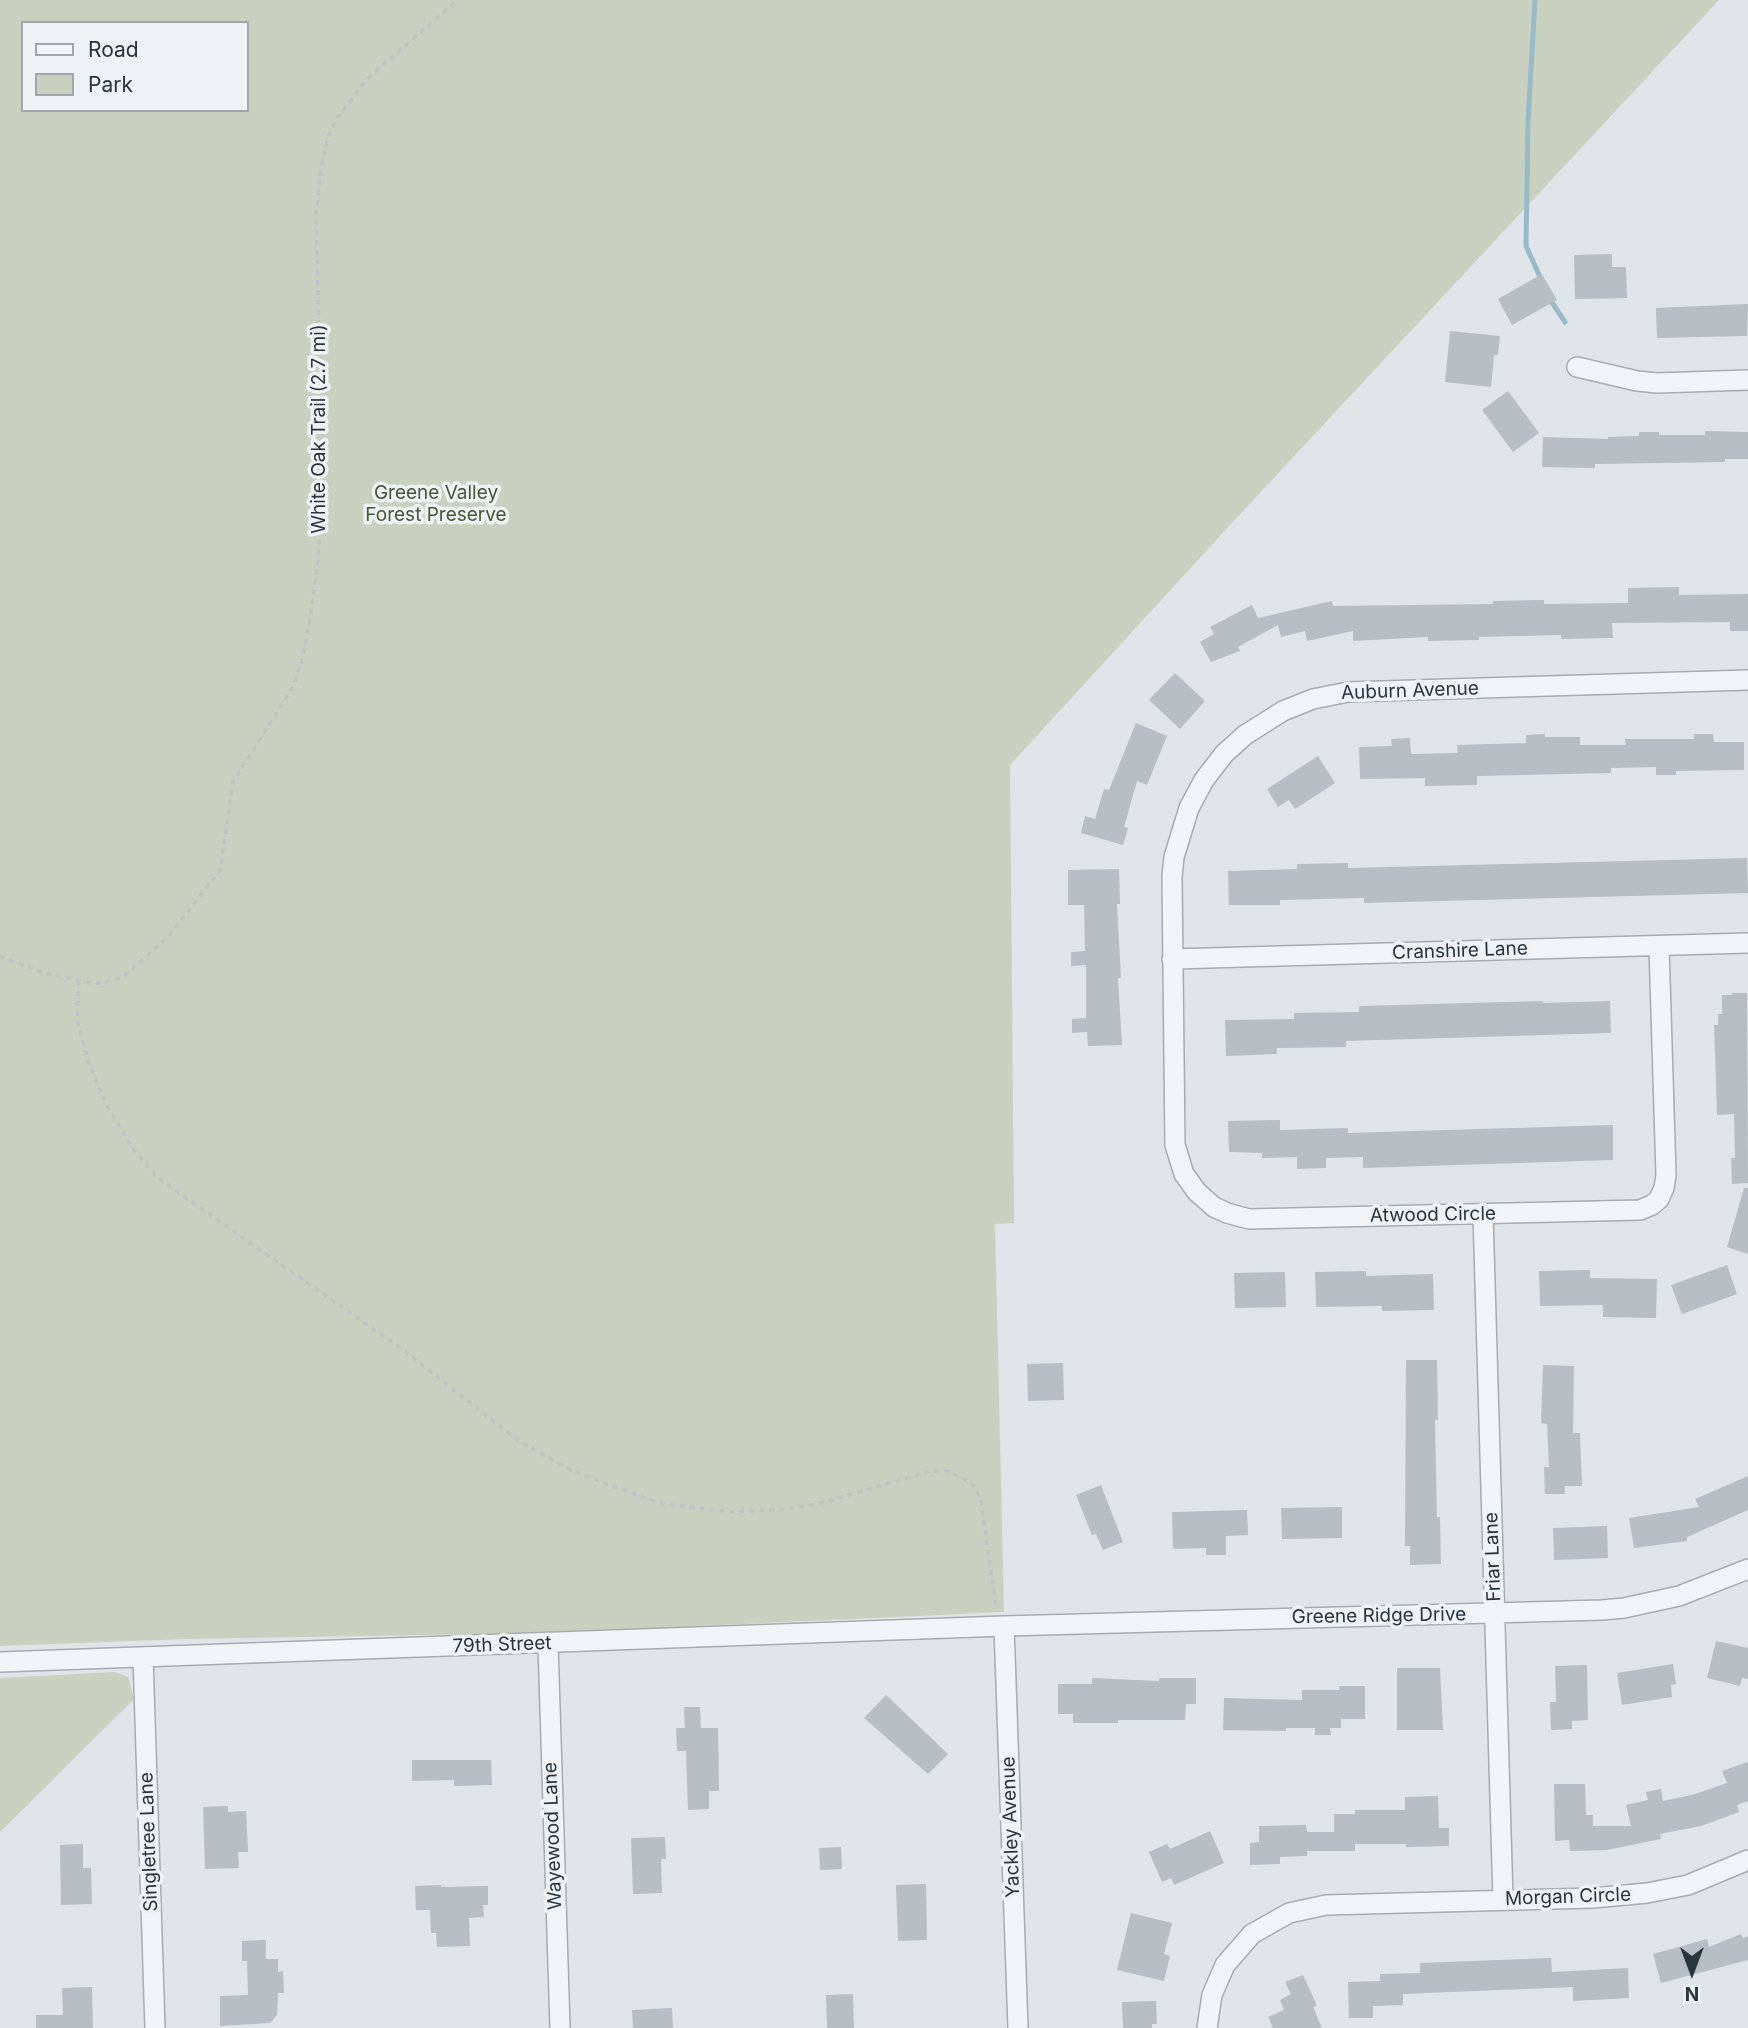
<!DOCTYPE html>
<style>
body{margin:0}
#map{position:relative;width:1748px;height:2028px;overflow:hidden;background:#dee4e7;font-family:Inter,sans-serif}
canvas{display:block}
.legend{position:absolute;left:21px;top:21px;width:228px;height:91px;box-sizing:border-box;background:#eef2f5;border:2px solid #9fa6ac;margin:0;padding:9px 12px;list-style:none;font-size:21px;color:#28353e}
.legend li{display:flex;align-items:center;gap:14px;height:35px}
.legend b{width:35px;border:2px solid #9fa6ac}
.north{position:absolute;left:1657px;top:1937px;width:70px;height:70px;-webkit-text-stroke:5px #eef2f5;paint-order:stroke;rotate:180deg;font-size:19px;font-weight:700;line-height:28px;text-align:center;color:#28353e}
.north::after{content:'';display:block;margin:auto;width:24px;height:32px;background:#28353e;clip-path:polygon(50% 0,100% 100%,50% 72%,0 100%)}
</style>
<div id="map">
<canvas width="1748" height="2028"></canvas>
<ul class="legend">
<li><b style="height:9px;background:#f1f4f6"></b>Road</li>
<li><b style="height:19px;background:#c8d1c0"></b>Park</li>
</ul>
<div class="north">N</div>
</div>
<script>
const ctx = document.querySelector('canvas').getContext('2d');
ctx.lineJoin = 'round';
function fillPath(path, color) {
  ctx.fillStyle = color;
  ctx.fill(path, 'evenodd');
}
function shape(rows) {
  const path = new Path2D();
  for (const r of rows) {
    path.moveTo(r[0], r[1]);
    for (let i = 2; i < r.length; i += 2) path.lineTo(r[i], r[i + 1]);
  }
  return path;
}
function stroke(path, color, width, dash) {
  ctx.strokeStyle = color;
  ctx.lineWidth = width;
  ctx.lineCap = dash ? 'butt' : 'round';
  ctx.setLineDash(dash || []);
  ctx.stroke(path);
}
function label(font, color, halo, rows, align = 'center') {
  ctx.font = font + ' Inter,sans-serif';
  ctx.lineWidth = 7;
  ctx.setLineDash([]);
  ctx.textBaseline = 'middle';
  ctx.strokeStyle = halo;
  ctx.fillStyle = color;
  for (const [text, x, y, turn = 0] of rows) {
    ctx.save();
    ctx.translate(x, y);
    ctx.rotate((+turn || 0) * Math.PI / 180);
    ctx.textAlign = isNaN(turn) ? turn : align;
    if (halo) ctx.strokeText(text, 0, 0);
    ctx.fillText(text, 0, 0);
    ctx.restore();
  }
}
fillPath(shape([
 [0,0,1719,0,1230,525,1010,765,1014,1223,995,1224,1004,1612,545,1633,185,1639,0,1646],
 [23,23,247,23,247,110,23,110],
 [115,1672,128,1677,134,1699,0,1832,0,1678]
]), '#c8d1c0');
stroke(shape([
 [1535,0,1528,121,1526,246,1541,279],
 [1549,298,1565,322]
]), '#9ab9c7', 5);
fillPath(shape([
 [1612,254,1612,267,1626,267,1627,298,1575,299,1574,255],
 [1542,274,1557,300,1512,325,1498,299],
 [1748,304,1747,336,1657,338,1656,308],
 [1450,331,1500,336,1498,355,1494,355,1491,387,1445,382],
 [1508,391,1539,433,1513,452,1482,410],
 [1705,431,1748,432,1748,459,1725,459,1725,462,1595,464,1595,468,1542,467,1543,437,1608,439,1608,437,1639,436,1639,432,1659,432,1659,435,1705,435],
 [1679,587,1679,595,1748,594,1748,631,1730,631,1730,622,1612,623,1613,638,1561,639,1561,635,1479,637,1479,640,1428,641,1428,637,1353,641,1353,631,1307,641,1305,631,1281,637,1278,625,1238,647,1240,651,1211,662,1200,642,1214,634,1210,627,1252,605,1258,618,1332,601,1333,606,1493,604,1493,601,1544,600,1544,604,1628,603,1628,588],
 [1175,673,1205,701,1180,729,1149,700],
 [1136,723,1167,736,1147,785,1137,781,1124,827,1128,828,1123,845,1081,833,1085,816,1095,819,1104,789,1109,790],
 [1545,734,1545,737,1580,737,1580,745,1626,745,1625,739,1694,739,1694,734,1713,734,1714,742,1744,742,1744,770,1676,771,1676,775,1656,775,1656,767,1611,768,1611,773,1477,776,1477,785,1425,786,1425,778,1360,779,1359,747,1392,746,1391,739,1410,738,1411,754,1458,753,1457,745,1526,743,1526,735],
 [1318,756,1335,783,1295,809,1289,800,1278,807,1267,789],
 [1747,858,1748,893,1364,903,1364,898,1280,900,1280,905,1229,905,1228,871,1297,869,1297,864,1348,863,1348,868],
 [1119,869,1120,904,1117,904,1121,978,1118,978,1122,1045,1088,1046,1087,1032,1072,1033,1072,1019,1086,1018,1086,965,1071,966,1071,952,1085,951,1084,905,1068,905,1068,870],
 [1732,993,1747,993,1748,1183,1732,1184,1731,1158,1735,1158,1734,1114,1717,1115,1714,1025,1718,1025,1718,1014,1722,1014,1722,995,1732,995],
 [1543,1001,1543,1003,1610,1001,1611,1033,1346,1041,1346,1047,1277,1048,1277,1054,1226,1056,1225,1020,1294,1019,1294,1013,1359,1012,1359,1006],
 [1280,1120,1280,1130,1348,1128,1348,1133,1613,1125,1613,1160,1363,1168,1363,1157,1326,1158,1326,1168,1297,1169,1297,1157,1262,1158,1262,1153,1229,1152,1228,1121],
 [1744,1188,1748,1188,1748,1254,1727,1247],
 [1727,1265,1737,1294,1682,1314,1671,1285],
 [1590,1270,1590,1278,1657,1279,1656,1318,1603,1317,1603,1305,1540,1306,1539,1271],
 [1366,1271,1366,1276,1433,1274,1434,1310,1382,1311,1382,1306,1316,1307,1315,1272],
 [1285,1272,1286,1307,1235,1308,1234,1273],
 [1406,1360,1437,1360,1438,1420,1435,1420,1437,1517,1440,1517,1441,1564,1410,1565,1410,1546,1405,1546],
 [1063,1363,1064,1400,1028,1401,1027,1364],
 [1543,1365,1574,1366,1573,1433,1580,1433,1582,1486,1565,1486,1565,1494,1545,1494,1544,1467,1549,1467,1547,1424,1541,1423],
 [1748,1476,1748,1510,1687,1537,1687,1541,1634,1548,1629,1518,1699,1507,1695,1499],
 [1101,1485,1123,1542,1103,1550,1096,1534,1092,1535,1076,1495],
 [1342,1507,1342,1538,1282,1539,1281,1508],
 [1247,1510,1248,1535,1226,1536,1226,1555,1206,1555,1206,1548,1173,1549,1172,1512],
 [1607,1526,1608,1558,1554,1560,1553,1528],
 [1716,1641,1748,1648,1748,1679,1742,1678,1740,1686,1707,1678],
 [1673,1664,1676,1684,1671,1685,1672,1697,1622,1705,1617,1673],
 [1587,1665,1588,1720,1572,1721,1572,1729,1551,1730,1550,1702,1556,1702,1555,1666],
 [1397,1668,1440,1668,1443,1730,1397,1730],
 [1092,1678,1159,1681,1159,1678,1196,1678,1196,1704,1186,1704,1185,1720,1118,1720,1118,1723,1073,1723,1073,1714,1058,1714,1058,1684,1092,1684],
 [1339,1686,1365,1686,1365,1719,1341,1719,1341,1728,1330,1728,1331,1735,1315,1735,1315,1728,1286,1728,1286,1731,1223,1730,1224,1698,1302,1700,1302,1690,1339,1690],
 [886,1695,948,1754,928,1774,864,1718],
 [684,1707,700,1707,701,1728,718,1728,719,1791,709,1791,709,1809,688,1810,686,1751,677,1751,676,1728,685,1728],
 [412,1760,491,1760,492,1785,454,1786,454,1780,412,1781],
 [1748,1762,1748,1801,1737,1805,1739,1812,1701,1826,1660,1834,1661,1839,1607,1850,1570,1851,1569,1840,1555,1841,1554,1784,1585,1784,1586,1815,1593,1815,1593,1826,1631,1826,1626,1805,1648,1800,1646,1792,1661,1789,1663,1801,1692,1795,1727,1783,1722,1771],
 [1438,1796,1439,1828,1449,1828,1449,1846,1406,1847,1406,1844,1355,1844,1355,1851,1307,1851,1307,1856,1280,1857,1280,1864,1250,1865,1250,1843,1259,1842,1259,1826,1306,1825,1307,1832,1334,1832,1334,1814,1355,1814,1355,1810,1405,1810,1405,1797],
 [228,1806,228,1812,246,1811,248,1852,238,1852,239,1868,205,1869,203,1807],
 [1210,1831,1224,1863,1174,1885,1171,1878,1162,1882,1149,1852,1167,1844,1170,1849],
 [665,1837,666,1859,661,1859,662,1893,633,1894,631,1838],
 [83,1844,83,1868,91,1868,92,1904,61,1905,60,1845],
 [841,1847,842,1869,820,1870,819,1848],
 [926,1884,927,1940,898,1941,896,1885],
 [441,1885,441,1887,488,1886,488,1905,483,1905,484,1917,469,1918,470,1946,437,1947,436,1933,431,1933,430,1910,416,1910,415,1886],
 [1131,1913,1172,1923,1164,1954,1170,1956,1164,1981,1117,1970],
 [1741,1934,1743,1938,1748,1936,1748,1960,1661,1983,1653,1954,1707,1939,1709,1947],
 [266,1940,266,1959,278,1959,278,1972,283,1971,284,1993,278,1993,277,2015,270,2023,220,2026,220,1996,248,1995,247,1961,242,1961,242,1941],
 [1551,1958,1552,1972,1628,1968,1629,1998,1573,2001,1573,1987,1403,1994,1403,2005,1373,2006,1373,2018,1349,2018,1348,1982,1380,1981,1380,1974,1420,1973,1420,1963],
 [1303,1975,1317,2006,1313,2007,1322,2028,1273,2028,1268,2017,1284,2010,1280,2000,1291,1994,1285,1982],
 [92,1987,93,2028,36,2028,36,2015,63,2015,62,1988],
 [853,1994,854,2028,827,2028,826,1995],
 [1156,2001,1157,2024,1152,2024,1152,2028,1123,2028,1122,2002],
 [672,2008,673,2028,633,2028,632,2010]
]), '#b6bec4');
const minor = shape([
 [1577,367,1637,381,1657,383,1748,380],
 [1659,946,1666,1175,1664,1188,1659,1199,1652,1205,1640,1210,1249,1219,1227,1213,1214,1207,1197,1192,1184,1174,1175,1145,1172,877,1174,857,1189,808,1204,780,1224,754,1245,735,1283,711,1313,699,1348,692,1748,680],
 [1172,959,1748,943],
 [1483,1214,1503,1900],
 [1004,1626,1018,2028],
 [548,1644,560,2028],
 [143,1657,155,2028],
 [0,1662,1004,1626,1602,1610,1624,1608,1679,1596,1748,1569],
 [1207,2028,1212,1995,1225,1965,1252,1934,1289,1913,1326,1905,1593,1898,1647,1893,1688,1885,1748,1860]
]);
stroke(minor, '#a4acb1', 22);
stroke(shape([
 [0,956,44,973,95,984,122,978,166,939,220,871,233,782,294,685,302,660,310,619,318,561,323,477,316,216,321,168,328,137,335,121,367,79,458,0],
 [79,981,77,1019,89,1064,106,1103,132,1148,158,1178,403,1350,516,1439,565,1467,606,1484,663,1504,731,1512,784,1509,818,1504,930,1471,947,1471,964,1479,976,1488,981,1503,996,1607]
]), '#bdc2c6', 3.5, [5, 5]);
stroke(minor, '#f1f4f6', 19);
label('19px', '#28353e', '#eef2f5', [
 ["White Oak Trail (2.7 mi)",319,429,-90],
 ["Auburn Avenue",1410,691,-2],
 ["Cranshire Lane",1460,951,-2],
 ["Atwood Circle",1433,1215,-1],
 ["Friar Lane",1493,1557,-92],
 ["Greene Ridge Drive",1379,1616,-1],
 ["79th Street",502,1645,-2],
 ["Yackley Avenue",1011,1827,-92],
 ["Wayewood Lane",553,1836,-92],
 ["Singletree Lane",149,1842,-92],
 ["Morgan Circle",1568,1897,-2]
]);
label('19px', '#445936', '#eef2f5', [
 ["Greene Valley",436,493],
 ["Forest Preserve",436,515]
]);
</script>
